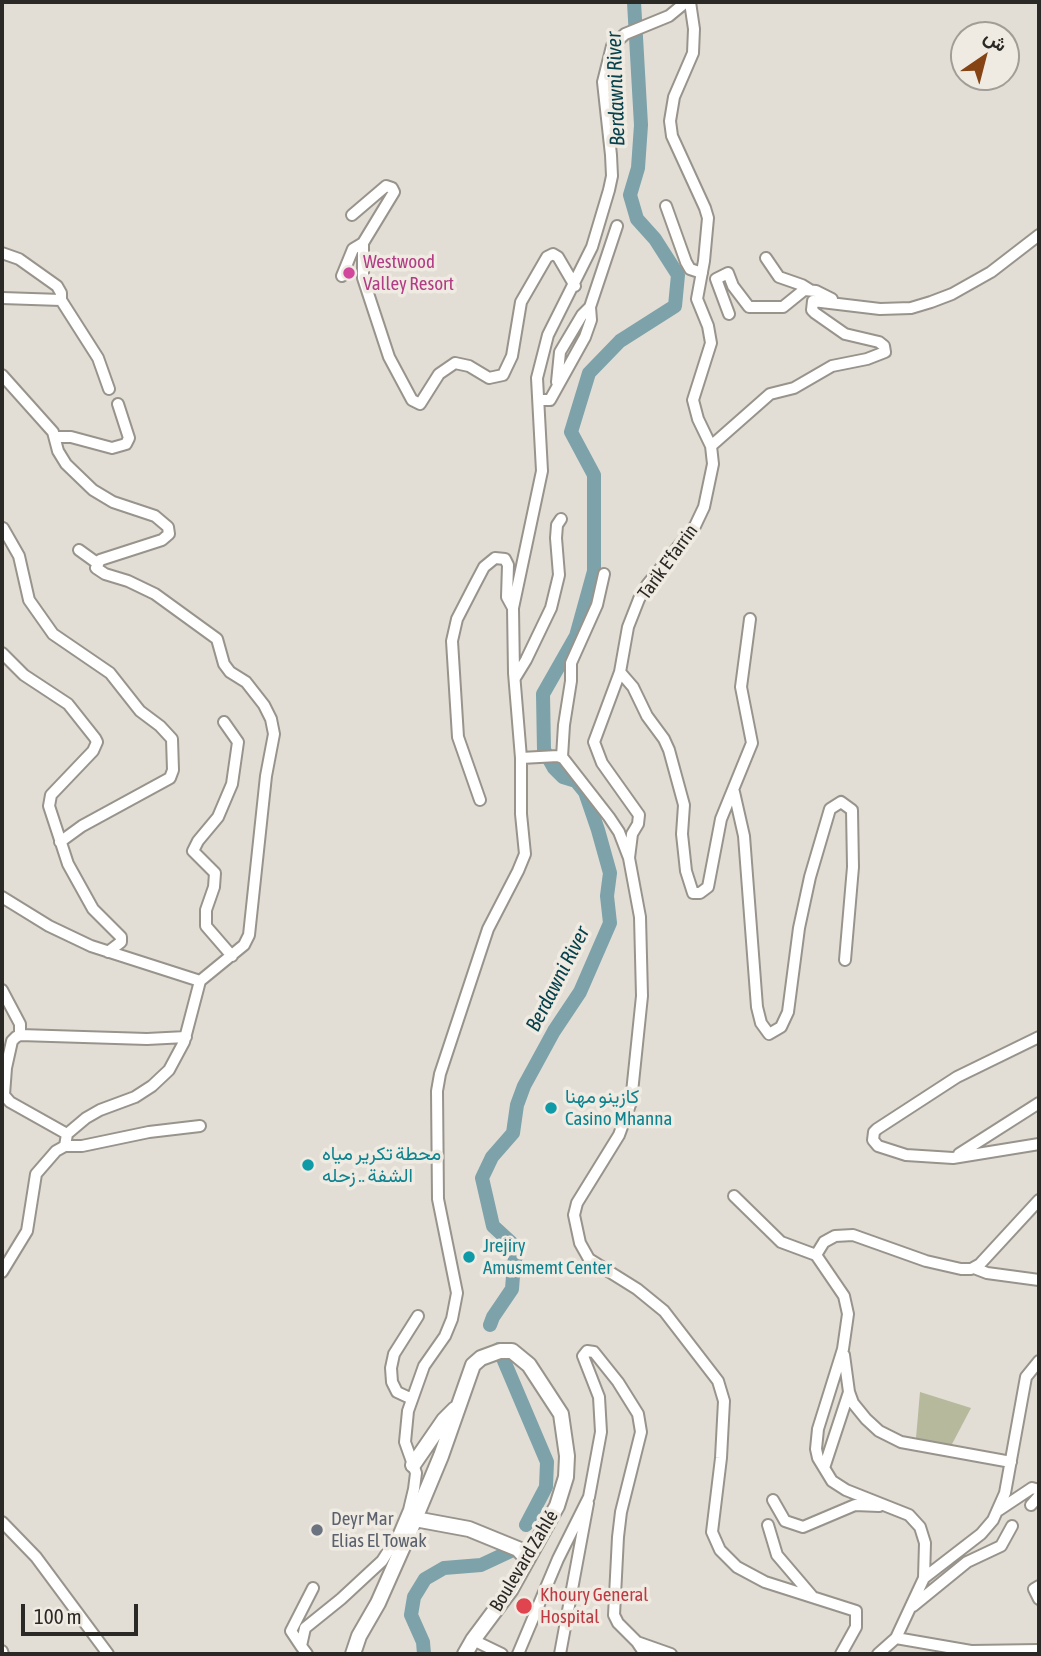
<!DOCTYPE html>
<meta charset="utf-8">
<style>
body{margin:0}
#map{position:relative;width:1041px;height:1656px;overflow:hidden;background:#e2ded5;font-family:"Asap Condensed",Vazirmatn,sans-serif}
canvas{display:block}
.frame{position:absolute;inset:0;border:4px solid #2b2926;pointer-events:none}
.north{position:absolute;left:950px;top:21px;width:70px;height:70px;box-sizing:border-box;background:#f0ebe2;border:2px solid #a19d97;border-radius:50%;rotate:35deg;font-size:19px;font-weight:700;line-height:28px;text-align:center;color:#2b2926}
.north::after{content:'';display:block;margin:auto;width:24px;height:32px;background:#864313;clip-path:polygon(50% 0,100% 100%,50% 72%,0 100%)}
.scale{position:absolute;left:21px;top:1604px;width:117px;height:32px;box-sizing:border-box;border:4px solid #2b2926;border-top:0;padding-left:9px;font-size:21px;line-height:24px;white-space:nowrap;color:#2b2926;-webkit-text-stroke:5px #f0ebe2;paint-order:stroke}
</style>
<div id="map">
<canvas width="1041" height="1656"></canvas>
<div class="frame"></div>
<div class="north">ش</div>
<div class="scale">100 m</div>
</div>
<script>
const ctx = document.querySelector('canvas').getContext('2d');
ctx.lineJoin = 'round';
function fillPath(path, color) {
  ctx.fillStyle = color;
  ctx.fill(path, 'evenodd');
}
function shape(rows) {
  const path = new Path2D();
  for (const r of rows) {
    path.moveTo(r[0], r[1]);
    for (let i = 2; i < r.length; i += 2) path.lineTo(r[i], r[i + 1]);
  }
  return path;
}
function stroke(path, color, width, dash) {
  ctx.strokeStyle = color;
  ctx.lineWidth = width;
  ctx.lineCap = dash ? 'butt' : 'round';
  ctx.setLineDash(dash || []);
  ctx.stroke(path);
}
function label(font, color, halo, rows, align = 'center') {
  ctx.font = font + ' "Asap Condensed",Vazirmatn,sans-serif';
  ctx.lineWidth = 7;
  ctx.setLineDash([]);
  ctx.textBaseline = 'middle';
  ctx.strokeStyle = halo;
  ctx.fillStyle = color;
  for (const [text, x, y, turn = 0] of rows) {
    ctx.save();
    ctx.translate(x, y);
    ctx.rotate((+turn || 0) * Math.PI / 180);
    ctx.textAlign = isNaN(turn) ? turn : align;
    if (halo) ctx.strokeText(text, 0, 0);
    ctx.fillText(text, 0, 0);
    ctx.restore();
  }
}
fillPath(shape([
 [920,1392,971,1408,951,1446,916,1438]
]), '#b6b99c');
stroke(shape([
 [490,1325,493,1317,512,1289,514,1263,518,1249,493,1226,482,1178,492,1157,513,1133,517,1105,524,1086,554,1031,580,992,610,923,607,896,610,873,598,830,585,792,576,781,563,777,554,768,544,750,543,694,576,636,594,571,594,475,571,432,589,373,620,341,675,306,678,275,655,239,637,219,630,195,638,168,641,125,634,2],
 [499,1349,547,1462,546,1487,526,1525],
 [424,1654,423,1642,411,1615,414,1597,425,1579,444,1568,481,1565,511,1551]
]), '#7da2aa', 14);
const minor = shape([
 [666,206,686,262,690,269,702,273],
 [352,215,386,186,392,188,394,192,363,243,363,278,389,357,412,400,420,404,439,374,455,363,469,366,489,378,503,375,512,356,521,302,547,257,553,254,558,257,575,286],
 [2,253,19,259,57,286,61,293,61,300],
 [766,258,779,277,802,285,810,290],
 [342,276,353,249,363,243],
 [2,298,61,300,98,358,109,389],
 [729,314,716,279,728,273,733,286,749,307,783,307,804,290,816,291,832,299],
 [2,375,53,432,58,451,66,464,93,490,113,502,155,516,168,527,169,534,162,540,100,560,96,568,105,574,128,581,155,594,217,639,224,664,230,672,246,682,264,705,271,719,274,734,266,776,249,935,244,945,200,981,184,1042,169,1070,152,1086,135,1097,100,1110,86,1118,67,1134,65,1146],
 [557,382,560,352,582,315,590,307],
 [540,400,550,400,585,337,591,320,590,307,617,226],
 [55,437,71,437,112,448,126,444,129,438,118,404],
 [711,446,770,394,794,388,832,366,867,359,885,352,884,346,879,342,845,334,815,313,812,310,813,301,880,309,911,308,931,302,952,294,991,272,1039,235],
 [3,528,19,556,29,600,53,634,110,673,140,711,160,726,172,739,173,770,170,778,82,826,60,842],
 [79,550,97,563],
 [2,653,24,675,68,704,95,738,97,742,93,751,51,795,49,806,68,864,93,909,121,937,121,942,108,952],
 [620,672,633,687,647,716,664,739,669,750,684,805,682,834,686,871,693,893,700,893,708,887,721,819,752,743,741,687,750,619],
 [515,678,526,660,551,608,559,575,556,538,557,525,561,519],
 [224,722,238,742,232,784,218,817,198,841,193,851,215,873,214,887,206,910,206,926,232,956],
 [562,757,564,725,571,681,571,663,597,605,604,574],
 [521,758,558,756,563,758,609,817,619,832,629,858,632,834,638,824,639,815,602,763,594,742,620,672,628,627,639,599,647,585,695,526,704,507,713,464,711,446,698,419,693,400,711,343,708,326,697,299,704,261,708,218,705,208,672,136,670,121,674,97,693,53,694,29,690,2],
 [734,792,744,836,757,1007,761,1023,769,1034,781,1027,788,1012,799,928,810,877,830,809,841,802,852,810,853,867,845,960],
 [480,800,458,737,452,641,457,619,474,586,484,567,495,558,505,559,508,565,507,597,513,608],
 [629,858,640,917,642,996,631,1102,619,1135,577,1203,574,1215,580,1243,589,1259,637,1289,664,1311,718,1381,724,1401,721,1458,712,1532,720,1550,737,1567,765,1582,856,1611,856,1627,841,1654],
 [2,897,49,926,91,946,200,981],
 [2,990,20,1024,20,1035],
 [1039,1037,957,1077,877,1129,874,1132,873,1140,878,1146,906,1155,953,1158,1039,1144],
 [67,1134,10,1102,4,1095,6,1068,12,1041,16,1037,20,1035,147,1039,186,1037],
 [959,1154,1039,1103],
 [734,1196,781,1242,816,1255],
 [974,1268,987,1273,1039,1280],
 [2,1272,27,1231,36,1174,56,1151,65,1146,82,1146,149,1132,200,1126],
 [844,1355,849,1392,853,1403,866,1419,879,1431,901,1442,1011,1462],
 [412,1399,397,1392,392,1382,391,1368,394,1354,418,1316],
 [824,1468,849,1392],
 [773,1500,785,1521,803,1527,855,1505,879,1506],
 [1031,1505,1039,1496],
 [999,1510,1032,1488,1039,1490],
 [2,1522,36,1557,108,1654],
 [768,1525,777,1555,812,1596],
 [924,1578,925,1543,920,1527,909,1515,846,1490,832,1481,818,1458,816,1449,818,1429,843,1349,848,1314,844,1296,816,1255,824,1242,835,1236,853,1235,926,1261,961,1269,971,1269,980,1264,1039,1200],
 [1039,1586,1034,1589,1039,1599],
 [913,1606,967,1562,1001,1546,1012,1526],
 [896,1638,971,1651,1039,1650],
 [473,1640,502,1654],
 [637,1642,671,1654],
 [301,1646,291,1631,313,1588],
 [2,1651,3,1654],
 [307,1654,301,1646,305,1628,341,1599,382,1561,398,1536,409,1510,414,1489,416,1473,405,1442,408,1411,424,1366,445,1336,452,1319,457,1293,438,1199,437,1091,440,1074,488,929,518,871,525,854,521,814,521,758,514,673,513,608,542,471,537,378,548,335,592,247,609,190,612,176,611,155,603,82,612,46,625,34,669,16,686,2],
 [518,1654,558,1559,589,1497,601,1432,599,1397,583,1356,587,1351,594,1352,618,1382,638,1414,641,1432,621,1512,618,1537,614,1615,618,1623,637,1642,645,1654],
 [560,1654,588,1503],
 [878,1654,896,1638,924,1578,981,1534,993,1520,1005,1493,1026,1377,1039,1361]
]);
const major = shape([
 [413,1465,444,1420,455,1409],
 [415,1519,469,1529,518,1549,527,1559],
 [353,1654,359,1636,378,1603,409,1533,441,1456,473,1365,481,1358,500,1351,512,1351,529,1365,561,1414,567,1456,566,1477,557,1506,511,1589,473,1640,465,1654]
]);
stroke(minor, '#98948c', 14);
stroke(major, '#98948c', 18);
stroke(minor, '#fff', 10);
stroke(major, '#fff', 14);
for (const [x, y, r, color] of [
 [349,273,7,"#d1479c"],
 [551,1108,7,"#0f9aa8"],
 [308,1165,7,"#0f9aa8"],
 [469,1257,7,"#0f9aa8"],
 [317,1530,7,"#6b7280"],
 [524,1606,9,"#e0444e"]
]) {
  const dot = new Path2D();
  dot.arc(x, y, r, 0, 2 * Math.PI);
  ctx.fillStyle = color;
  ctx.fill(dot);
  stroke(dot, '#f0ebe2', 2.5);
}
label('19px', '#b23c85', '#f0ebe2', [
 ["Westwood",363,262],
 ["Valley Resort",363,284]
], 'left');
label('19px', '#2b2926', '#f0ebe2', [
 ["Tarik E'farrin",668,562,-54],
 ["Boulevard Zahlé",524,1561,-59]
]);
label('19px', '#0d838f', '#f0ebe2', [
 ["كازينو مهنا",565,1097],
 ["Casino Mhanna",565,1119],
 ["محطة تكرير مياه",322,1154],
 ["الشفة .. زحله",322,1176],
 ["Jrejiry",483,1246],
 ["Amusmemt Center",483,1268]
], 'left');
label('19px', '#5b616d', '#f0ebe2', [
 ["Deyr Mar",331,1519],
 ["Elias El Towak",331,1541]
], 'left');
label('19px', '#be3a42', '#f0ebe2', [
 ["Khoury General",540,1595],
 ["Hospital",540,1617]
], 'left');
label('italic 21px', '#07424c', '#f0ebe2', [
 ["Berdawni River",616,89,-92],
 ["Berdawni River",558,979,-63]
]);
</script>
